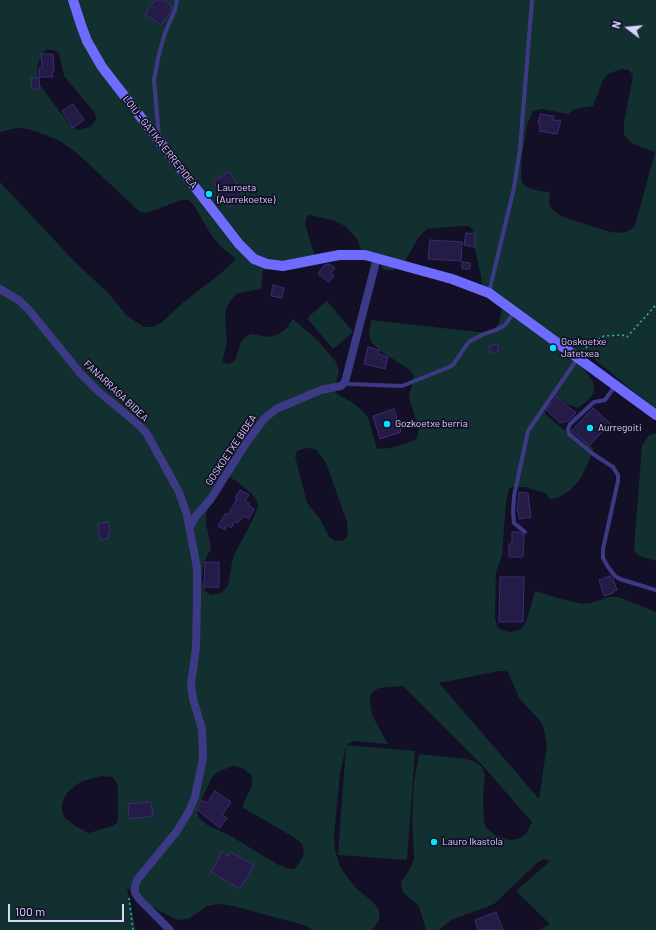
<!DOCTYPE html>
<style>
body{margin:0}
#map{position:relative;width:656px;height:930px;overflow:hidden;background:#130f26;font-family:Barlow,sans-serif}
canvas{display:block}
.north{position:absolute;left:608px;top:8px;width:40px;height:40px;-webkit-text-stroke:3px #130f26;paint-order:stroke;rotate:286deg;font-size:11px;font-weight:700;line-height:16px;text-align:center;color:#d9d4ff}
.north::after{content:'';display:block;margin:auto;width:14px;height:18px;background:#d9d4ff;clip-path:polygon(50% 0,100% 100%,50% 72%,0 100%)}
.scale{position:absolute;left:8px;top:904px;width:116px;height:18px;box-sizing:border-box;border:2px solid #d9d4ff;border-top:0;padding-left:5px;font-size:12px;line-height:14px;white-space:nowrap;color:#d9d4ff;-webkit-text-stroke:3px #130f26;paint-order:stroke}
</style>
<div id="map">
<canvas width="656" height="930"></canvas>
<div class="north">N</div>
<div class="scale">100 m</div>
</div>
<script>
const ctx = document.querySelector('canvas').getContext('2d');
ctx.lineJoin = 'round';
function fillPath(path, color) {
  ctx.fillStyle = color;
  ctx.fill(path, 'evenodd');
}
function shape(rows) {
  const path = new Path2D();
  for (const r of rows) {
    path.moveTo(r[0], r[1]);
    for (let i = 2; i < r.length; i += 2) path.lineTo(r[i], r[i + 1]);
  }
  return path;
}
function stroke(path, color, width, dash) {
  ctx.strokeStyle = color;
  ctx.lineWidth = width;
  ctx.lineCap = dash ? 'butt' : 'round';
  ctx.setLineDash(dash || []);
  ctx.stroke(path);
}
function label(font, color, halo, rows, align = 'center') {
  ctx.font = font + ' Barlow,sans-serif';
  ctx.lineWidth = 3.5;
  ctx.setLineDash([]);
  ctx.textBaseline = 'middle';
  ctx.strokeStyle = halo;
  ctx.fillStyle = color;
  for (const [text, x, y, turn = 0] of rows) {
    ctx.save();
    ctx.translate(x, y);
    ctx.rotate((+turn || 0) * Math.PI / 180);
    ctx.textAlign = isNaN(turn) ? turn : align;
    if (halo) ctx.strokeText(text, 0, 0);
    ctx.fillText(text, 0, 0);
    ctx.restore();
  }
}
fillPath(shape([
 [0,0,656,0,656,409,633,391,593,358,585,355,583,356,583,367,593,382,594,388,594,392,590,398,581,406,578,408,570,405,555,396,549,397,546,401,543,408,547,416,563,429,581,441,593,448,593,452,582,476,577,483,569,491,557,498,550,499,545,493,525,487,513,487,509,489,506,502,502,556,496,572,495,618,497,626,501,630,510,632,519,630,523,627,527,619,535,591,565,600,583,604,591,603,608,597,618,597,656,612,656,930,539,930,550,924,516,891,550,861,543,859,537,863,494,904,451,920,439,930,426,930,419,906,403,892,401,886,402,881,410,869,414,859,412,816,414,782,419,754,466,759,473,761,482,767,485,775,483,797,484,822,486,828,495,835,509,840,518,839,526,834,532,822,483,766,403,686,379,688,373,691,370,697,370,703,372,715,388,744,353,741,346,745,415,751,407,860,338,855,346,746,340,774,334,836,335,851,340,866,345,874,356,888,373,902,379,910,379,920,372,930,312,930,309,927,300,924,233,906,218,904,207,906,188,919,177,920,140,900,127,888,136,930,0,930,0,182,74,261,109,294,127,316,144,327,152,327,161,323,185,301,220,274,236,259,220,246,210,233,193,204,188,200,181,200,150,212,145,213,139,211,78,154,60,141,48,136,29,129,16,128,0,132],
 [47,50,54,50,59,53,64,76,95,113,96,119,94,123,90,127,78,130,70,125,39,84,37,73,38,63,43,53],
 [621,69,629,70,633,76,624,122,624,135,628,140,634,144,655,152,635,226,629,231,620,233,610,232,561,216,554,211,550,207,549,202,550,192,539,191,526,187,522,183,521,175,522,156,527,125,533,111,542,109,568,114,575,109,593,106,603,80,608,74],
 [311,215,335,221,345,226,357,239,361,249,363,257,380,264,384,270,394,270,402,266,419,237,427,229,461,226,469,226,473,230,474,246,480,271,482,284,493,292,502,309,499,322,495,329,486,332,478,332,371,320,369,333,371,342,382,352,410,370,414,376,409,397,419,431,417,438,412,441,391,448,377,449,368,417,356,405,336,393,335,387,339,371,336,362,319,342,293,319,285,330,276,335,267,337,251,334,245,337,241,342,235,361,228,364,222,363,227,342,225,317,226,308,233,297,238,293,261,289,263,270,316,259,305,224,307,216],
 [306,448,315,449,321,456,326,463,347,522,348,535,346,538,342,541,335,541,329,537,320,519,307,503,295,456,297,451],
 [227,476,236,481,252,494,257,501,258,506,253,519,233,557,228,586,221,593,210,595,205,591,202,579,203,565,211,548,206,523,206,515,208,508],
 [499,671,505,671,508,672,519,698,541,722,544,729,547,745,539,799,439,683],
 [232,766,236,766,244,769,251,775,252,779,252,785,242,807,295,838,302,844,304,851,303,856,297,866,294,869,286,868,277,864,229,835,207,825,199,818,197,812,198,807,212,777,218,772],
 [102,776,112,777,116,781,118,788,118,820,117,823,112,826,89,833,75,826,65,818,62,811,62,804,66,794,76,785,83,781],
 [327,301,353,332,333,349,307,318],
 [656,433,656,561,639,556,635,552,634,548,642,446,648,436]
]), '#12302f');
const building = shape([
 [155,0,164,0,172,6,170,13,161,25,145,14,155,0],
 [41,54,53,54,54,72,52,72,53,77,39,77,39,68,42,67,41,54],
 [31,78,39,78,40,89,32,89,31,78],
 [73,104,84,120,73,128,62,111,73,104],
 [540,114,554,116,553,120,561,121,557,134,539,131,540,125,538,124,540,114],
 [230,172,244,198,228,207,213,181,230,172],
 [466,233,475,234,475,247,464,245,466,233],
 [430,240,462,242,461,261,428,259,430,240],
 [462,262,470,263,470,269,462,269,462,262],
 [329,264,335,268,331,273,334,275,329,282,318,274,324,265,329,264],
 [273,285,284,288,282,298,271,296,273,285],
 [497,344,499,351,491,354,489,346,497,344],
 [368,347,379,350,379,354,388,357,385,369,364,364,368,347],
 [556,396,576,413,568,421,560,423,546,410,556,396],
 [593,408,610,423,589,446,572,432,572,430,593,408],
 [394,409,401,432,380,439,373,416,394,409],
 [240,490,249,495,245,501,250,504,249,506,254,509,249,519,243,516,238,523,235,521,231,528,227,525,225,530,218,526,226,513,228,515,237,499,235,498,240,490],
 [519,492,528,493,531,517,519,519,518,511,517,512,519,492],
 [108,522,110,533,108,533,108,538,100,540,98,524,108,522],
 [512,532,520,532,524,535,523,557,509,557,509,544,512,544,512,532],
 [205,562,219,562,219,587,204,587,205,562],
 [610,576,613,579,617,590,613,591,613,593,604,596,599,580,610,576],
 [500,577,524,577,523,622,499,622,500,577],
 [215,791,231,802,222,815,227,818,220,828,196,809,202,800,207,803,215,791],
 [151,802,153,816,129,819,128,804,151,802],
 [222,852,228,856,230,852,254,865,240,889,211,872,222,852],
 [496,912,503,930,478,930,475,920,496,912]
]);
fillPath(building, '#241b47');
stroke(building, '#3b2d73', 1);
stroke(shape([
 [582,351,591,343,604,336,622,335,627,337,656,305],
 [129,898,133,930]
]), '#2fb8b0', 1.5, [2, 3]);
stroke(shape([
 [159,137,154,80,159,54,165,33,175,10,177,0],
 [489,292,514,188,520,149,532,0],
 [345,382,349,384,402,386,447,368,453,365,465,347,470,341,484,334,496,330,505,325,515,311],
 [615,386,605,400,594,402,570,424,568,429,569,434,593,454,613,467,618,475,618,481,603,549,603,558,608,567,615,576,620,579,656,590],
 [525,532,514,523,513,512,514,496,528,431,578,358]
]), '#3d3a85', 4);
stroke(shape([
 [0,289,20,301,29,310,80,373,98,391,140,426,147,434,179,492,187,515,197,568,197,600,196,648,191,684,193,699,202,729,203,758,195,797,188,813,177,831,137,880,135,886,135,893,140,900,170,930],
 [190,527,196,516,210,500,246,443,264,419,276,409,321,390,341,386,345,382,377,258]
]), '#3d3a85', 8);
stroke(shape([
 [73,0,81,25,87,41,102,67,239,244,254,259,267,264,283,266,339,255,365,255,452,279,489,293,656,415]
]), '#6f6bff', 10);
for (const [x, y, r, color] of [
 [209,194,4,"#00e5ff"],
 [553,348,4,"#00e5ff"],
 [387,424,4,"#00e5ff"],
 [590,428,4,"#00e5ff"],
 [434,842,4,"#00e5ff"]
]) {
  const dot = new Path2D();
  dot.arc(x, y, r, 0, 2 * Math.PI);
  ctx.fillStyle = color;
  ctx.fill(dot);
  stroke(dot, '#130f26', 1.5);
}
label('10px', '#d9d4ff', '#130f26', [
 ["LOIU - GATIKA ERREPIDEA",160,142,52],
 ["FANARRAGA BIDEA",116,391,43],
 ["GOSKOETXE BIDEA",231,450,-56]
]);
label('10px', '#d9d4ff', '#130f26', [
 ["Lauroeta",217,188],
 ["(Aurrekoetxe)",217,200],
 ["Goskoetxe",561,342],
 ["Jatetxea",561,354],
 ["Gozkoetxe berria",395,424],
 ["Aurregoiti",598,428],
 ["Lauro Ikastola",442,842]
], 'left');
</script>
